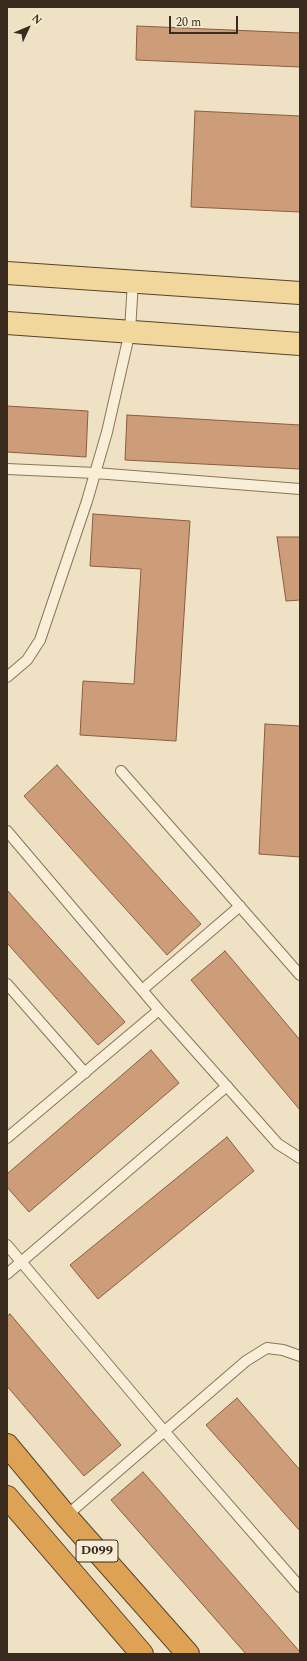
<!DOCTYPE html>
<style>
body{margin:0}
#map{position:relative;width:307px;height:1661px;overflow:hidden;background:#efe2c4;font-family:Spectral,serif}
canvas{display:block}
.frame{position:absolute;inset:0;border:8px solid #392c1f;pointer-events:none}
.north{position:absolute;left:8px;top:8px;width:40px;height:40px;-webkit-text-stroke:3px #f6ecd4;paint-order:stroke;rotate:46deg;font-size:11px;font-weight:700;line-height:16px;text-align:center;color:#392c1f}
.north::after{content:'';display:block;margin:auto;width:14px;height:18px;background:#392c1f;clip-path:polygon(50% 0,100% 100%,50% 72%,0 100%)}
.scale{position:absolute;left:169px;top:16px;width:69px;height:18px;box-sizing:border-box;border:2px solid #392c1f;border-top:0;padding-left:5px;font-size:12px;line-height:14px;white-space:nowrap;color:#392c1f;-webkit-text-stroke:3px #f6ecd4;paint-order:stroke}
</style>
<div id="map">
<canvas width="307" height="1661"></canvas>
<div class="frame"></div>
<div class="north">N</div>
<div class="scale">20 m</div>
</div>
<script>
const ctx = document.querySelector('canvas').getContext('2d');
ctx.lineJoin = 'round';
function fillPath(path, color) {
  ctx.fillStyle = color;
  ctx.fill(path, 'evenodd');
}
function shape(rows) {
  const path = new Path2D();
  for (const r of rows) {
    path.moveTo(r[0], r[1]);
    for (let i = 2; i < r.length; i += 2) path.lineTo(r[i], r[i + 1]);
  }
  return path;
}
function stroke(path, color, width, dash) {
  ctx.strokeStyle = color;
  ctx.lineWidth = width;
  ctx.lineCap = dash ? 'butt' : 'round';
  ctx.setLineDash(dash || []);
  ctx.stroke(path);
}
function label(font, color, halo, rows, align = 'center') {
  ctx.font = font + ' Spectral,serif';
  ctx.lineWidth = 4;
  ctx.setLineDash([]);
  ctx.textBaseline = 'middle';
  ctx.strokeStyle = halo;
  ctx.fillStyle = color;
  for (const [text, x, y, turn = 0] of rows) {
    ctx.save();
    ctx.translate(x, y);
    ctx.rotate((+turn || 0) * Math.PI / 180);
    ctx.textAlign = isNaN(turn) ? turn : align;
    if (halo) ctx.strokeText(text, 0, 0);
    ctx.fillText(text, 0, 0);
    ctx.restore();
  }
}
const building = shape([
 [137,26,300,33,300,67,136,60,137,26],
 [195,111,300,116,300,212,191,207,195,111],
 [7,406,88,411,86,457,7,452,7,406],
 [127,415,300,425,300,469,125,460,127,415],
 [93,514,190,521,176,741,80,735,83,681,134,684,141,569,90,566,93,514],
 [277,537,300,537,300,600,286,601,277,537],
 [265,724,300,726,300,857,259,854,265,724],
 [57,765,201,924,167,955,24,796,57,765],
 [7,890,125,1022,98,1045,7,943,7,890],
 [225,951,300,1040,300,1110,191,980,225,951],
 [151,1050,179,1083,29,1212,7,1187,7,1174,151,1050],
 [227,1137,254,1171,98,1299,70,1265,227,1137],
 [10,1314,121,1445,84,1476,7,1386,7,1316,10,1314],
 [237,1398,300,1470,300,1531,206,1425,237,1398],
 [143,1472,300,1652,300,1654,246,1654,111,1500,143,1472]
]);
fillPath(building, '#cd9d7a');
stroke(building, '#895d40', 1);
const lane = shape([
 [7,469,95,473,300,489],
 [7,677,27,660,40,640,87,501,107,432,130,331,133,281],
 [121,771,300,975],
 [7,831,159,1010,278,1144,300,1158],
 [7,984,85,1073],
 [142,990,240,906],
 [7,1138,159,1010],
 [7,1245,165,1432,300,1587],
 [7,1274,227,1086],
 [66,1516,246,1361,267,1348,283,1350,300,1356]
]);
const primary = shape([
 [7,273,300,293],
 [7,323,300,344]
]);
const highway = shape([
 [7,1445,66,1516,188,1654],
 [7,1497,142,1654]
]);
stroke(lane, '#8a745a', 12);
stroke(primary, '#57422f', 24);
stroke(highway, '#57422f', 24);
stroke(lane, '#f9efd8', 10);
stroke(primary, '#f2d79c', 22);
stroke(highway, '#dea255', 22);
for (const [x, y, w] of [
 [97,1551,42]
]) {
  const box = new Path2D();
  box.roundRect(x - w / 2, y - 11, w, 22, 3);
  ctx.fillStyle = '#f6ecd4';
  ctx.fill(box);
  stroke(box, '#392c1f', 1);
}
label('bold 13px', '#392c1f', null, [
 ["D099",97,1551]
]);
</script>
